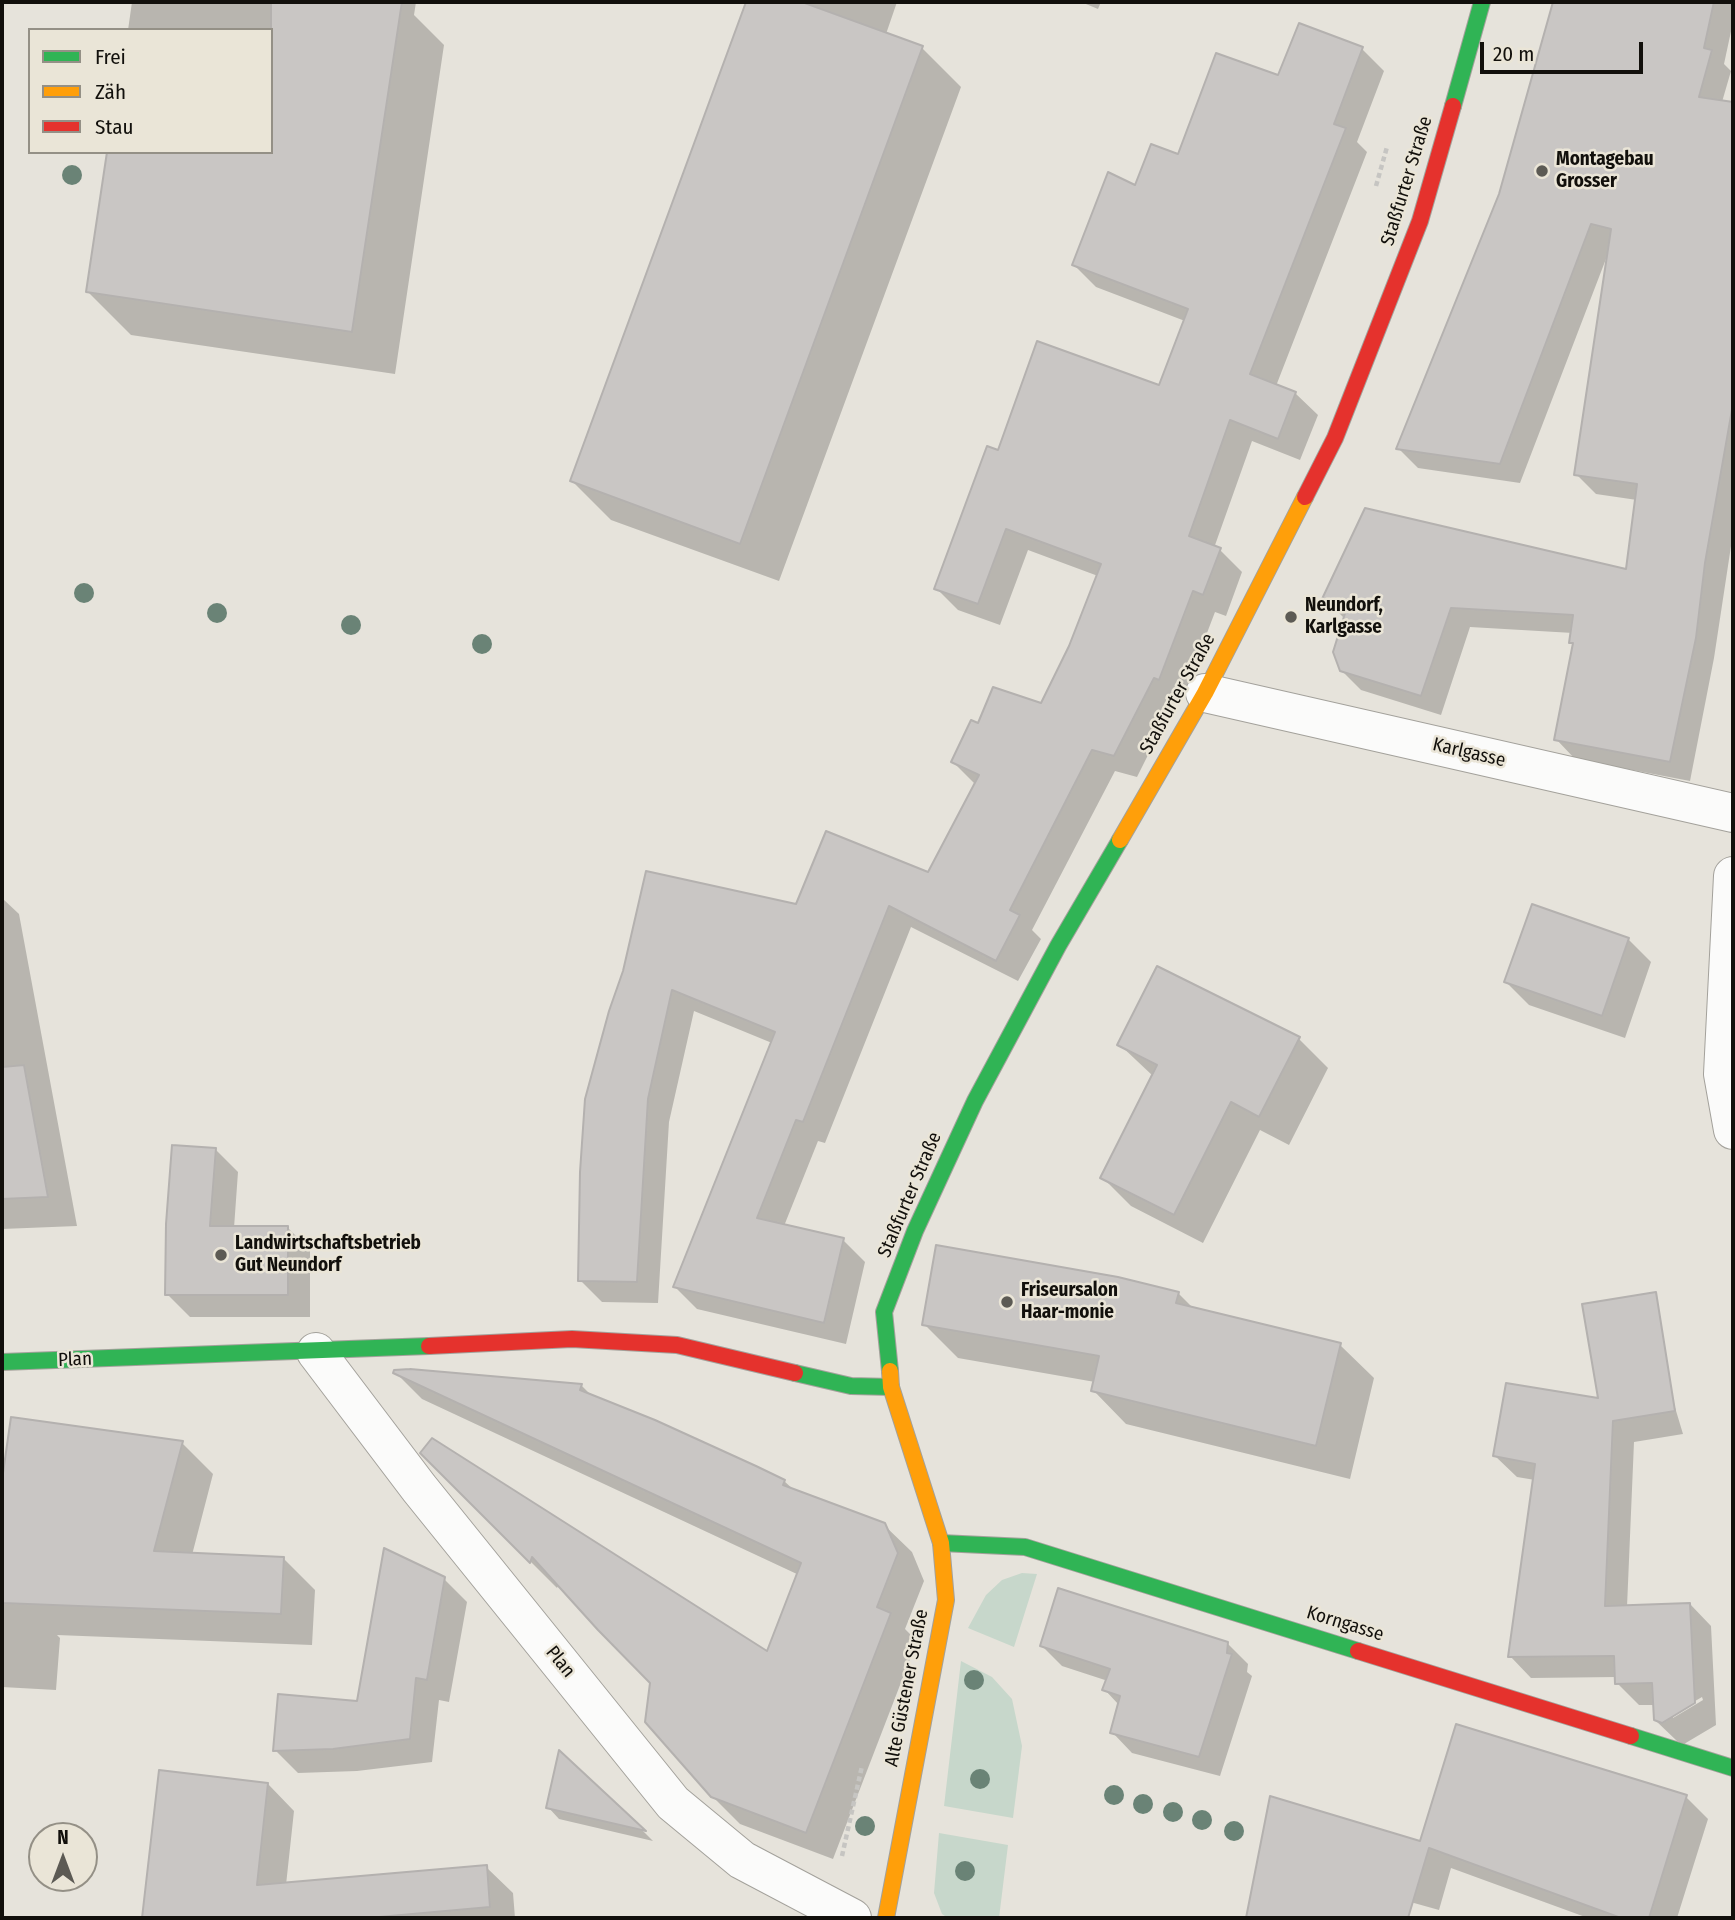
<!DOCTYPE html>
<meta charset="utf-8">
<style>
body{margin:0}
#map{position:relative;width:1735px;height:1920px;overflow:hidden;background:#e6e3db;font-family:"Fira Sans Condensed",sans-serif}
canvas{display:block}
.frame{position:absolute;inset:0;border:4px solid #12100c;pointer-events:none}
.legend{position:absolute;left:28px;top:28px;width:245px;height:126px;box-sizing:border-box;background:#eae5d7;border:2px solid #949086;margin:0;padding:9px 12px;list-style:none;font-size:21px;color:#12100c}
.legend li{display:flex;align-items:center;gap:14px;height:35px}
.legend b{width:35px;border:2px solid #949086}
.north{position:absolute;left:28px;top:1822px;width:70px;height:70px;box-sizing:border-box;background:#eae5d7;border:2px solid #949086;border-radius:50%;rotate:0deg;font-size:19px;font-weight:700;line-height:28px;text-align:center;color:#12100c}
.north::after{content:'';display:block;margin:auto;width:24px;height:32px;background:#5c5a54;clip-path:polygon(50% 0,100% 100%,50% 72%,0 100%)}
.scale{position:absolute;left:1480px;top:42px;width:163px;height:32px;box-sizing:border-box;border:4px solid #12100c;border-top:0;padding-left:9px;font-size:21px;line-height:24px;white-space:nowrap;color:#12100c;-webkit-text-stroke:5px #eae5d7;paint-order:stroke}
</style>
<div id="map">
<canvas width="1735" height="1920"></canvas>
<div class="frame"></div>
<ul class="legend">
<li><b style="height:9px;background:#30b455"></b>Frei</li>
<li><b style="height:9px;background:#ff9f0a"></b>Zäh</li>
<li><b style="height:9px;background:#e5322d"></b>Stau</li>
</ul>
<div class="north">N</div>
<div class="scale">20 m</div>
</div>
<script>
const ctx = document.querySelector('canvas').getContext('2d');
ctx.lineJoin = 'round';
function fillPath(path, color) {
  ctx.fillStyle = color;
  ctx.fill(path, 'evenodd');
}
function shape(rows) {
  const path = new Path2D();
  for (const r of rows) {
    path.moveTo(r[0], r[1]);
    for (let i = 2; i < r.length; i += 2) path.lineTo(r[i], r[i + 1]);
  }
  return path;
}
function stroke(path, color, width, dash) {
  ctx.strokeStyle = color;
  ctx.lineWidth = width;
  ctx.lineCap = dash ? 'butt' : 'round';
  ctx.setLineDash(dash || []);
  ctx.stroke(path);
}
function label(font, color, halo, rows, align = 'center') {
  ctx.font = font + ' "Fira Sans Condensed",sans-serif';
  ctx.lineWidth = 5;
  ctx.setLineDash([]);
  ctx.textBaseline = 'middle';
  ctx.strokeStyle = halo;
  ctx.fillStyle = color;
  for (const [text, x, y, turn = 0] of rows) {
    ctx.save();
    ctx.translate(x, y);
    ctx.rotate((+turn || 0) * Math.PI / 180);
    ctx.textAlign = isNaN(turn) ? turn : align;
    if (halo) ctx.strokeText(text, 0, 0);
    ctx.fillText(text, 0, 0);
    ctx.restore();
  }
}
fillPath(shape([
 [1022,1573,1037,1574,1014,1647,968,1628,986,1595,1002,1580],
 [961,1661,992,1677,1012,1699,1022,1746,1013,1818,944,1806],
 [939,1833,1008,1845,999,1918,948,1918,942,1914,934,1893]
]), '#c7d7cb');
fillPath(shape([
 [132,2,416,2,414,15,444,45,395,374,131,335,88,292,271,152,271,30,128,30],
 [748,2,897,2,886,34,922,48,961,87,779,581,611,520,572,481],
 [1081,2,1101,2,1098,9],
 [1618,2,1733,2,1733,22,1724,64,1731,71,1722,102,1733,104,1733,533,1714,658,1690,781,1575,759,1556,739,1574,645,1571,642,1573,633,1470,627,1441,715,1361,690,1341,670,1345,619,1324,598,1628,571,1637,500,1596,494,1576,474,1609,251,1520,483,1418,468,1398,448,1615,19],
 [1362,49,1384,71,1357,142,1367,152,1276,386,1295,393,1318,415,1300,460,1252,441,1214,548,1220,550,1242,572,1226,616,1215,612,1181,701,1176,699,1137,777,1115,771,1032,930,1041,939,1018,981,911,927,825,1143,818,1141,784,1226,843,1240,865,1262,846,1344,697,1309,675,1287,772,1043,694,1011,669,1122,658,1303,602,1302,580,1280,611,1012,797,906,929,874,976,785,953,762,979,725,1042,705,1070,646,1098,576,1028,550,1000,625,958,610,936,588,999,452,1160,387,1185,321,1096,287,1074,265,1136,187,1179,157,1279,77],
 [2,898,19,914,77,1226,2,1229],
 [1628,939,1651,962,1625,1038,1529,1005,1506,982],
 [1299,1039,1328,1068,1289,1145,1260,1130,1203,1243,1131,1206,1102,1177,1153,1076,1119,1044],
 [215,1149,238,1172,234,1228,287,1227,310,1250,310,1317,190,1317,167,1294],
 [1178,1293,1195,1310,1340,1345,1374,1378,1350,1479,1126,1424,1093,1390,1095,1382,958,1358,924,1324],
 [1649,1321,1683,1434,1634,1442,1627,1607,1690,1604,1711,1626,1716,1725,1684,1744,1677,1741,1655,1720,1655,1705,1639,1705,1617,1683,1617,1677,1531,1678,1510,1656,1535,1480,1517,1477,1495,1456,1600,1401],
 [1702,1697,1703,1700,1673,1718,1673,1714],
 [395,1372,581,1385,593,1397,784,1481,794,1490,884,1525,912,1552,924,1581,905,1629,917,1641,833,1859,740,1824,712,1796,652,1682,559,1584,557,1588,422,1453,768,1654,799,1575,422,1399],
 [12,1419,182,1443,213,1474,192,1555,283,1558,315,1590,312,1645,57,1635,60,1638,56,1690,2,1687,2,1492],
 [444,1579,467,1602,449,1702,439,1700,432,1762,357,1771,298,1773,275,1750,358,1703],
 [1228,1644,1248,1664,1247,1672,1252,1676,1220,1776,1132,1753,1112,1732,1119,1705,1105,1690,1108,1681,1062,1666,1042,1646],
 [560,1753,645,1833,653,1841,559,1819,548,1807],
 [160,1772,268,1784,294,1811,286,1885,486,1867,513,1893,515,1918,143,1918],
 [1686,1797,1708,1819,1677,1918,1588,1918,1451,1868,1439,1910,1364,1889,1359,1918,1248,1918,1271,1798,1421,1843]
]), '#0003');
const building = shape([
 [271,2,402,2,352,332,86,292,107,152,271,152,271,2],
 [746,2,802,2,923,46,740,544,570,481,746,2],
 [1553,2,1714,2,1704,48,1712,50,1699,97,1733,102,1733,404,1705,563,1696,638,1670,762,1554,740,1573,643,1569,643,1573,615,1451,608,1421,696,1340,671,1333,652,1346,610,1322,599,1365,508,1626,569,1637,484,1574,475,1611,229,1591,224,1500,464,1396,449,1499,194,1553,2],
 [1299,23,1363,47,1334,124,1346,128,1250,374,1296,392,1278,439,1230,420,1189,536,1221,548,1203,595,1193,591,1159,680,1154,678,1114,756,1092,750,1010,910,1020,915,996,961,889,906,803,1122,796,1120,757,1218,844,1238,824,1323,673,1287,775,1032,672,990,648,1099,637,1282,578,1281,580,1172,585,1099,609,1011,623,971,646,871,796,904,826,831,928,872,979,775,951,762,971,720,978,723,993,687,1041,703,1069,646,1101,564,1006,529,978,604,934,589,987,446,998,450,1037,341,1159,385,1188,309,1072,265,1108,172,1135,185,1151,144,1178,154,1216,53,1278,75,1299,23],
 [1532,904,1629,938,1602,1016,1504,982,1532,904],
 [1157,966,1300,1037,1259,1117,1231,1102,1174,1215,1100,1178,1157,1065,1117,1045,1157,966],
 [24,1065,48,1197,2,1199,2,1067,24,1065],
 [172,1145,216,1148,210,1226,288,1226,288,1295,165,1295,166,1224,172,1145],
 [936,1245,1118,1277,1179,1292,1176,1303,1341,1343,1316,1446,1091,1391,1099,1356,922,1325,936,1245],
 [1656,1292,1675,1411,1613,1421,1605,1606,1690,1603,1695,1703,1662,1723,1654,1720,1652,1683,1615,1684,1614,1656,1508,1657,1535,1464,1493,1456,1506,1383,1598,1398,1582,1304,1656,1292],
 [410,1369,582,1384,580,1390,655,1420,756,1466,785,1480,783,1485,885,1523,898,1553,877,1607,891,1613,806,1833,711,1797,645,1722,650,1683,598,1630,532,1557,530,1563,420,1453,432,1438,767,1651,801,1563,393,1373,394,1370,410,1369],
 [11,1417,183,1441,154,1551,284,1557,281,1614,2,1603,2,1480,11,1417],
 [384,1548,445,1577,427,1680,416,1678,410,1739,333,1749,273,1751,278,1694,357,1701,384,1548],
 [1058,1588,1228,1642,1227,1653,1232,1654,1199,1757,1110,1733,1120,1696,1102,1690,1110,1669,1040,1646,1058,1588],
 [1456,1724,1687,1795,1649,1918,1621,1918,1429,1848,1408,1918,1246,1918,1270,1796,1420,1841,1456,1724],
 [559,1750,646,1831,546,1808,559,1750],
 [159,1770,268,1783,257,1885,487,1865,490,1907,368,1918,142,1918,159,1770]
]);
fillPath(building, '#c9c6c4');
stroke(building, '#b4b1af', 2);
const street = shape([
 [1205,693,1733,813],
 [1733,876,1723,1074,1733,1130],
 [316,1352,419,1488,673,1803,742,1860,852,1918]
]);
const fast = shape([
 [1453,106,1482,2],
 [2,1362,429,1346],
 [890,1371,884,1312,915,1231,975,1101,1058,946,1120,840],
 [795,1373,851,1386,891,1387],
 [941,1543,1025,1547,1358,1651],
 [1631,1736,1733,1768]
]);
const slow = shape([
 [1120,840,1205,693,1305,497],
 [886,1918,946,1600,941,1543,891,1387,890,1371]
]);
const jam = shape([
 [1305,497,1335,438,1420,221,1453,106],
 [429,1346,572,1339,677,1345,795,1373],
 [1358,1651,1631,1736]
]);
stroke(street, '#a3a19b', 40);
stroke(fast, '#a3a19b', 18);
stroke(slow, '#a3a19b', 18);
stroke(jam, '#a3a19b', 18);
stroke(shape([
 [1376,186,1387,147],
 [842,1856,862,1766]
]), '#c6c5c2', 4.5, [5, 3.5]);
stroke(street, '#fbfbfa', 38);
stroke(fast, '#30b455', 16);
stroke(slow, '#ff9f0a', 16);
stroke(jam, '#e5322d', 16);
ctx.fillStyle = '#6a8376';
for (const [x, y] of [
 [72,175],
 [84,593],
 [217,613],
 [351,625],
 [482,644],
 [974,1680],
 [980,1779],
 [1114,1795],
 [1143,1804],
 [1173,1812],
 [1202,1820],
 [865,1826],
 [1234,1831],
 [965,1871]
]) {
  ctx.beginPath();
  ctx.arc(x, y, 10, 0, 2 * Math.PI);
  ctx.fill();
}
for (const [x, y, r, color] of [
 [1542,171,7,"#5c5a54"],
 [1291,617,7,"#5c5a54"],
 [221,1255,7,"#5c5a54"],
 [1007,1302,7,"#5c5a54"]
]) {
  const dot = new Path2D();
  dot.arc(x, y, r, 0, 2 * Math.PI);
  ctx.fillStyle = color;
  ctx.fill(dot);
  stroke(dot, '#eae5d7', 2.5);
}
label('bold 19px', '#12100c', '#eae5d7', [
 ["Montagebau",1556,160],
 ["Grosser",1556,182],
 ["Neundorf,",1305,606],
 ["Karlgasse",1305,628],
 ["Landwirtschaftsbetrieb",235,1244],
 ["Gut Neundorf",235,1266],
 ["Friseursalon",1021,1291],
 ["Haar-monie",1021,1313]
], 'left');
label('19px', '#12100c', '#eae5d7', [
 ["Staßfurter Straße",1407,181,-73],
 ["Staßfurter Straße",1178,694,-61],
 ["Karlgasse",1469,753,13],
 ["Staßfurter Straße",910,1195,-67],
 ["Plan",75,1360,-2],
 ["Korngasse",1345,1624,17],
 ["Plan",560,1662,51],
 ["Alte Güstener Straße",907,1688,-79]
]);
</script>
